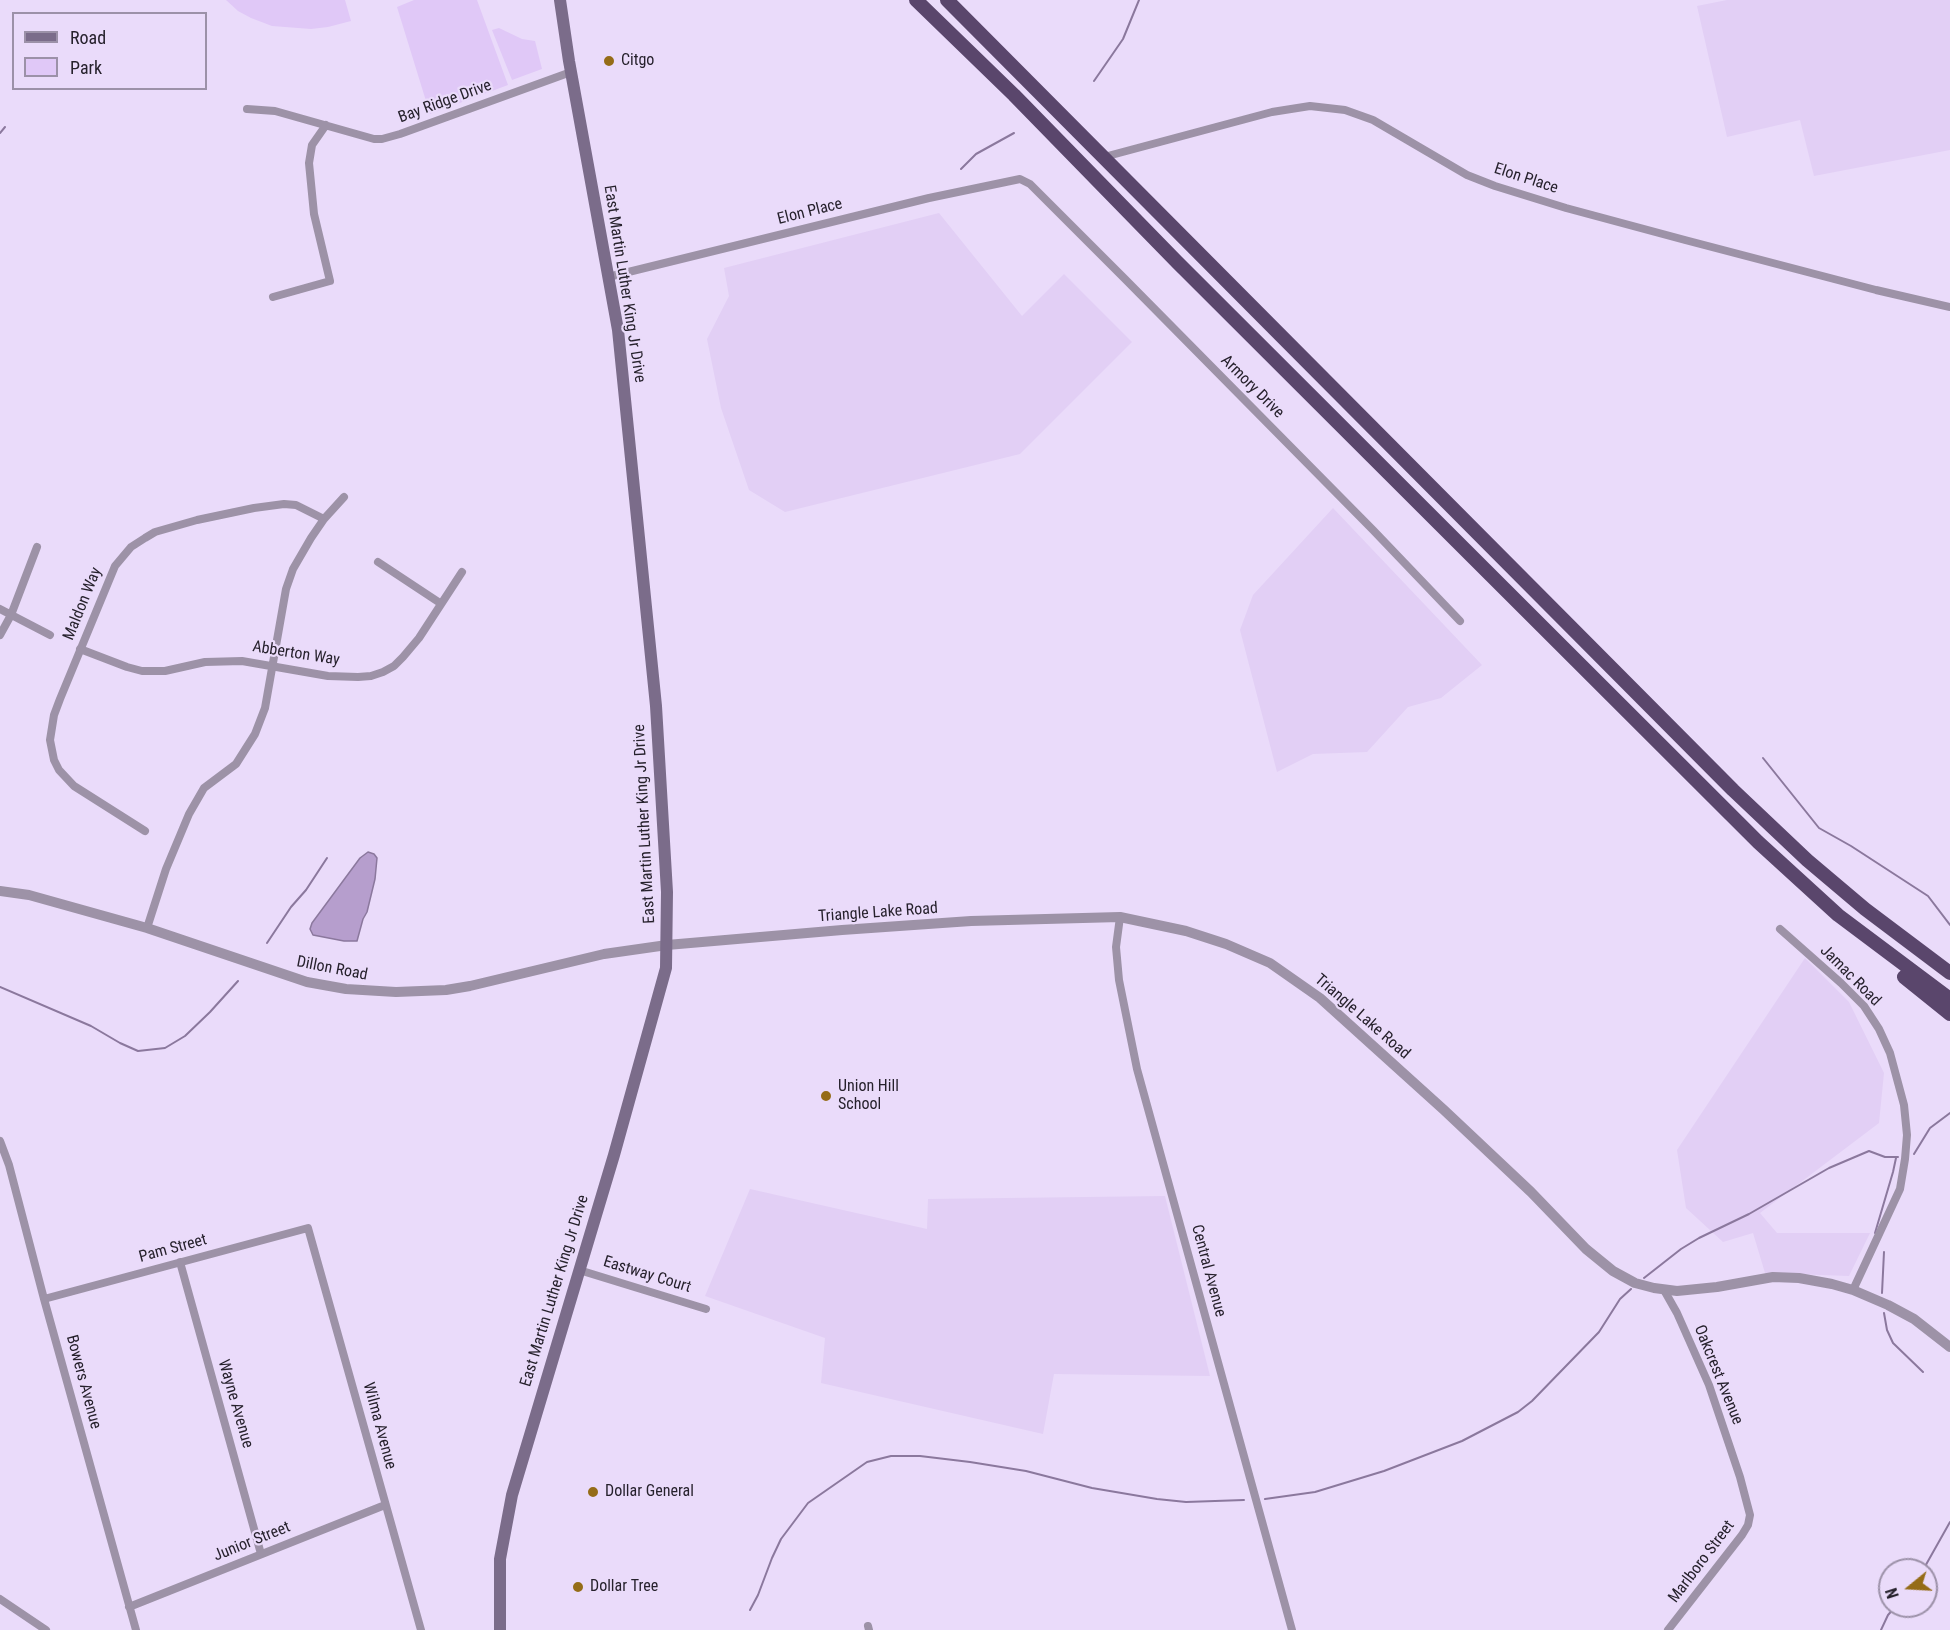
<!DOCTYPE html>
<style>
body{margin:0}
#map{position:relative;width:1950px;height:1630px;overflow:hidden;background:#eadbfa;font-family:"Roboto Condensed",sans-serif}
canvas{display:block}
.legend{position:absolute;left:12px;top:12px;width:195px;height:78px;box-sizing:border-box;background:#eadbfa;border:2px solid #9c91a8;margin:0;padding:8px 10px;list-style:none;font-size:18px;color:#26212c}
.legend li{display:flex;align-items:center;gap:12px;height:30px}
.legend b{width:30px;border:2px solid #9c91a8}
.north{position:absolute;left:1878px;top:1558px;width:60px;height:60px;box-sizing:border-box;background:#eadbfa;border:2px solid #9c91a8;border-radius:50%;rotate:252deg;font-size:16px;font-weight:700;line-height:24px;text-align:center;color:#26212c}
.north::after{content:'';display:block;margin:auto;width:21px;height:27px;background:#956c17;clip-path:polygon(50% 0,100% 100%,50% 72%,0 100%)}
</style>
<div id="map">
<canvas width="1950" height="1630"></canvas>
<ul class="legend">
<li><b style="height:8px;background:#7b6c8a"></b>Road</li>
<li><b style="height:16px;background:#e0c8f7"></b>Park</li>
</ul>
<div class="north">N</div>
</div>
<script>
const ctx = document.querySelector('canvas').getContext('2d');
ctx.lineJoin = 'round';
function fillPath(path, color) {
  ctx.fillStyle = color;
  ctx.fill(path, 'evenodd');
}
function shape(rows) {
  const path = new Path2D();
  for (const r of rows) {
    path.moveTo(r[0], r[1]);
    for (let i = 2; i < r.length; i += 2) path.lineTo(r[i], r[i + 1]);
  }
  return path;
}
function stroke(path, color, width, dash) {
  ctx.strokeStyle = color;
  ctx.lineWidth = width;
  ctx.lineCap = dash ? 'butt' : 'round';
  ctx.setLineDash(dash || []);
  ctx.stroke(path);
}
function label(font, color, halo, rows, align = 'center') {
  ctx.font = font + ' "Roboto Condensed",sans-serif';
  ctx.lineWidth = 4.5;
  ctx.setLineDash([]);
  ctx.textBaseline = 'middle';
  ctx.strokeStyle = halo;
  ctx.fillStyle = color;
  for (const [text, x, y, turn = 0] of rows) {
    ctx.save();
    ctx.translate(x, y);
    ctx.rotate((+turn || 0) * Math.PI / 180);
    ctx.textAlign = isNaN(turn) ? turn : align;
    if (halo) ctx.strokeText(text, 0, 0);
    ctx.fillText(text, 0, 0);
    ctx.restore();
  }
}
fillPath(shape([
 [1727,0,1950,0,1950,150,1814,176,1800,120,1727,137,1697,6],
 [939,213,1022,316,1064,274,1132,342,1020,454,785,512,749,490,721,408,707,339,729,296,724,268],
 [1333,508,1482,665,1441,698,1408,707,1367,752,1313,754,1277,772,1240,630,1253,595],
 [1805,958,1849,1002,1884,1073,1879,1123,1760,1213,1777,1233,1870,1233,1849,1276,1765,1273,1753,1233,1723,1242,1686,1208,1677,1150],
 [750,1189,927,1229,928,1199,1165,1196,1210,1376,1054,1374,1043,1434,821,1383,825,1338,705,1296]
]), '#e2cff5');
fillPath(shape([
 [226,0,345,0,351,21,328,27,311,29,272,26,251,18,238,11],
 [414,0,477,0,508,85,430,114,397,7],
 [499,28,522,39,535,41,542,69,512,80,492,30]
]), '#e0c8f7');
const water = shape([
 [368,852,374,854,377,858,375,879,367,912,363,919,357,941,344,941,313,935,310,929,312,923,360,858,368,852]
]);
fillPath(water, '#b69ecd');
stroke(water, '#8b789d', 1.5);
stroke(shape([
 [1094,81,1123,39,1139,0],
 [0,133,5,127],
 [961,169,976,154,1014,133],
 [1763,758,1819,828,1851,846,1928,896,1950,925],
 [267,943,291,907,306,890,327,858],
 [0,987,91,1026,120,1043,138,1051,165,1048,185,1036,210,1012,238,981],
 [1914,1154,1930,1128,1950,1113],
 [1875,1233,1893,1172,1896,1158],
 [1644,1278,1681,1249,1699,1238,1749,1214,1829,1168,1869,1151,1885,1157,1898,1157],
 [1882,1293,1884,1252],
 [1884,1313,1887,1330,1893,1343,1923,1372],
 [1265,1499,1315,1492,1384,1471,1462,1441,1518,1412,1532,1401,1599,1332,1620,1299,1631,1289],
 [1923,1570,1950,1522],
 [750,1610,758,1595,772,1558,781,1539,808,1503,867,1462,891,1456,920,1456,970,1462,1026,1471,1092,1488,1157,1499,1186,1502,1244,1500],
 [1881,1630,1888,1615,1896,1606]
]), '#8b789d', 2);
stroke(shape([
 [247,109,275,111,374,139,382,139,400,134,571,72],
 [1104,157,1272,112,1310,106,1345,110,1373,120,1467,175,1495,186,1566,208,1685,240,1876,290,1950,307],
 [608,277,929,198,1020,179,1030,184,1125,279,1373,530,1460,621],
 [273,297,330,281,314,214,309,163,312,145,326,125],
 [378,562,440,603],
 [0,609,50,635],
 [0,635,11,615,37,547],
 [80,649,127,667,142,671,165,671,205,662,242,661,328,676,358,677,371,676,383,672,394,666,403,657,419,638,462,572],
 [145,831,74,786,59,770,54,760,50,740,54,715,60,699,115,566,131,547,145,538,155,532,197,520,254,508,284,504,296,505,324,519],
 [1120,917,1116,947,1119,980,1137,1069,1292,1630],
 [147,928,166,869,189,814,204,788,236,764,255,734,265,708,286,589,293,569,311,538,324,519,344,497],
 [1780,929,1841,983,1864,1006,1879,1029,1890,1053,1904,1105,1907,1135,1905,1159,1900,1189,1853,1290],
 [0,1141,9,1165,44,1299,136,1630],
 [180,1262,261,1554],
 [579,1270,706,1309],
 [1664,1290,1677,1313,1709,1385,1740,1477,1750,1515,1748,1525,1742,1535,1668,1630],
 [44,1299,308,1228,421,1630],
 [0,1599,46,1630],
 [129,1607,385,1505],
 [868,1626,869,1630]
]), '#9d92a7', 8);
stroke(shape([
 [0,891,29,895,147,928,307,982,346,989,396,992,446,990,470,986,604,954,667,945,842,930,971,921,1120,917,1186,931,1226,944,1270,963,1320,998,1444,1110,1531,1192,1586,1249,1613,1271,1635,1283,1654,1288,1677,1291,1717,1287,1773,1277,1799,1278,1832,1284,1853,1290,1888,1305,1914,1319,1950,1347]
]), '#9d92a7', 10);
stroke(shape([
 [500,1630,500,1559,512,1495,614,1155,666,968,667,892,656,706,618,330,569,61,560,0]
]), '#7b6c8a', 12);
stroke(shape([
 [916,0,1014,95,1177,262,1758,842,1838,915,1950,999],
 [947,0,1733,790,1807,860,1865,909,1950,973],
 [1904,977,1950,1014]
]), '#5a466c', 14);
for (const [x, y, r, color] of [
 [609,61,6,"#956c17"],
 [826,1096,6,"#956c17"],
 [593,1492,6,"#956c17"],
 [578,1587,6,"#956c17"]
]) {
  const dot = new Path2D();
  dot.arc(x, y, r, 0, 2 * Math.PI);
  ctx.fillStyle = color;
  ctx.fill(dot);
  stroke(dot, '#eadbfa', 2);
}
label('16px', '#26212c', '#eadbfa', [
 ["Citgo",621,61],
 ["Union Hill",838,1087],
 ["School",838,1105],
 ["Dollar General",605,1492],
 ["Dollar Tree",590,1587]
], 'left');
label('16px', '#26212c', '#eadbfa', [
 ["Bay Ridge Drive",445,102,-20],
 ["Elon Place",1526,179,18],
 ["Elon Place",810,212,-14],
 ["East Martin Luther King Jr Drive",624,284,81],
 ["Armory Drive",1252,387,45],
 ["Maldon Way",83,604,-68],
 ["Abberton Way",296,654,9],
 ["East Martin Luther King Jr Drive",645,824,-93],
 ["Triangle Lake Road",878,913,-4],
 ["Dillon Road",332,969,11],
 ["Jamac Road",1850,976,45],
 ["Triangle Lake Road",1362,1017,41],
 ["Pam Street",173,1249,-15],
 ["Central Avenue",1208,1271,75],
 ["Eastway Court",647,1275,17],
 ["East Martin Luther King Jr Drive",555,1291,-73],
 ["Oakcrest Avenue",1718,1375,68],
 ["Bowers Avenue",83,1382,75],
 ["Wayne Avenue",235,1404,74],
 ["Wilma Avenue",379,1426,75],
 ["Junior Street",252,1542,-22],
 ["Marlboro Street",1702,1562,-53]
]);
</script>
